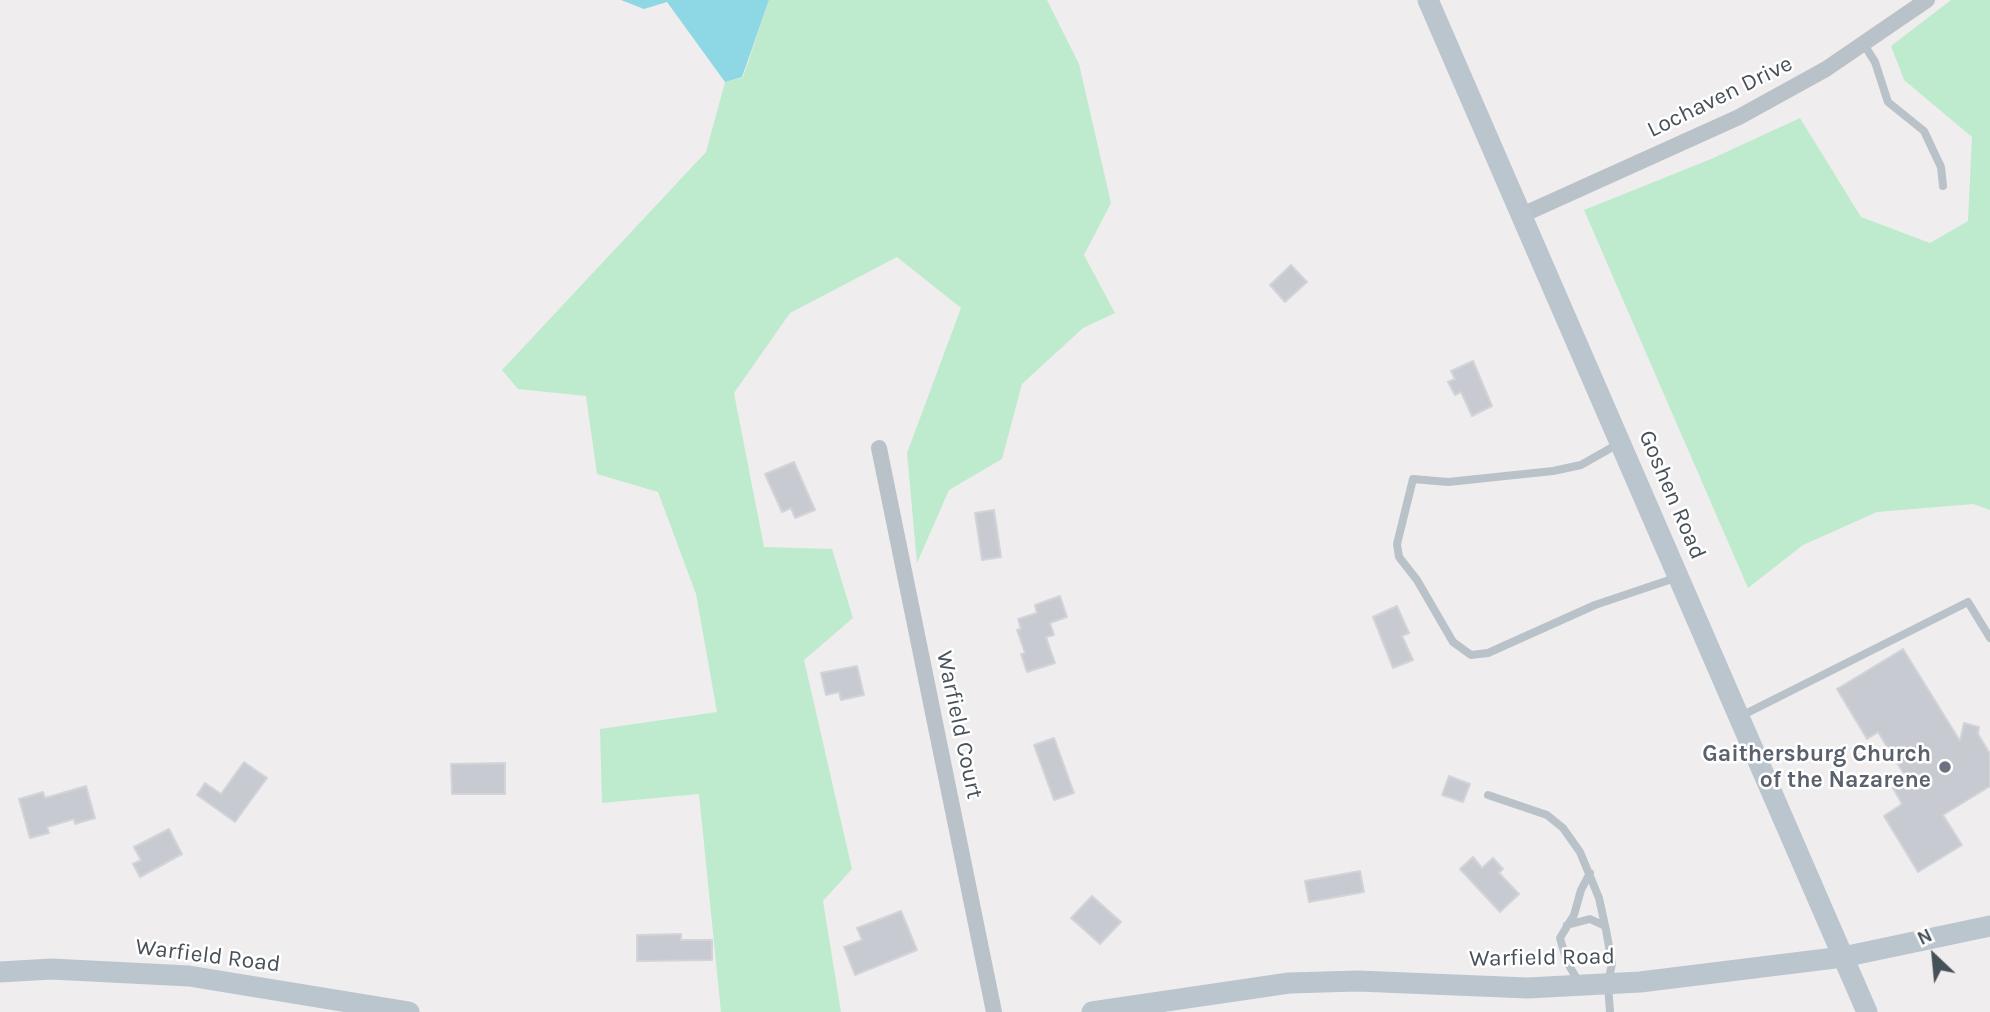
<!DOCTYPE html>
<style>
body{margin:0}
#map{position:relative;width:1990px;height:1012px;overflow:hidden;background:#f0edee;font-family:Karla,sans-serif}
canvas{display:block}
.north{position:absolute;left:1899px;top:921px;width:70px;height:70px;-webkit-text-stroke:5px #fff;paint-order:stroke;rotate:334deg;font-size:19px;font-weight:700;line-height:28px;text-align:center;color:#475159}
.north::after{content:'';display:block;margin:auto;width:24px;height:32px;background:#475159;clip-path:polygon(50% 0,100% 100%,50% 72%,0 100%)}
</style>
<div id="map">
<canvas width="1990" height="1012"></canvas>
<div class="north">N</div>
</div>
<script>
const ctx = document.querySelector('canvas').getContext('2d');
ctx.lineJoin = 'round';
function fillPath(path, color) {
  ctx.fillStyle = color;
  ctx.fill(path, 'evenodd');
}
function shape(rows) {
  const path = new Path2D();
  for (const r of rows) {
    path.moveTo(r[0], r[1]);
    for (let i = 2; i < r.length; i += 2) path.lineTo(r[i], r[i + 1]);
  }
  return path;
}
function stroke(path, color, width, dash) {
  ctx.strokeStyle = color;
  ctx.lineWidth = width;
  ctx.lineCap = dash ? 'butt' : 'round';
  ctx.setLineDash(dash || []);
  ctx.stroke(path);
}
function label(font, color, halo, rows, align = 'center') {
  ctx.font = font + ' Karla,sans-serif';
  ctx.lineWidth = 5;
  ctx.setLineDash([]);
  ctx.textBaseline = 'middle';
  ctx.strokeStyle = halo;
  ctx.fillStyle = color;
  for (const [text, x, y, turn = 0] of rows) {
    ctx.save();
    ctx.translate(x, y);
    ctx.rotate((+turn || 0) * Math.PI / 180);
    ctx.textAlign = isNaN(turn) ? turn : align;
    if (halo) ctx.strokeText(text, 0, 0);
    ctx.fillText(text, 0, 0);
    ctx.restore();
  }
}
fillPath(shape([
 [769,0,1047,0,1079,64,1111,203,1084,255,1115,313,1083,328,1022,384,1002,459,949,490,917,563,907,453,961,308,897,257,790,313,734,393,764,547,832,549,853,618,804,660,852,869,823,901,841,1012,721,1012,699,794,602,803,600,729,717,712,696,594,658,492,597,474,586,396,518,389,502,370,706,152,725,82,743,77],
 [1951,0,1990,0,1990,510,1973,504,1877,512,1803,545,1748,588,1584,210,1711,159,1800,118,1861,217,1930,243,1968,221,1972,137,1904,80,1891,46]
]), '#beebce');
fillPath(shape([
 [621,0,769,0,742,77,725,82,667,2,644,9]
]), '#8ed7e5');
const building = shape([
 [1291,265,1307,282,1285,302,1270,285,1291,265],
 [1473,361,1492,406,1472,416,1461,392,1455,395,1448,382,1455,379,1451,371,1473,361],
 [794,462,815,510,795,518,791,508,782,512,765,474,794,462],
 [994,510,1001,557,982,560,975,513,994,510],
 [1060,596,1067,617,1050,623,1054,635,1046,637,1055,663,1027,672,1021,654,1025,653,1017,630,1021,629,1018,619,1037,613,1035,605,1060,596],
 [1397,606,1409,633,1402,636,1413,660,1393,668,1373,617,1397,606],
 [1903,649,1960,741,1964,723,1979,727,1978,734,1990,754,1990,786,1943,815,1962,845,1918,872,1884,816,1902,804,1893,788,1907,779,1878,732,1867,739,1837,689,1903,649],
 [857,666,864,695,841,700,839,692,826,695,821,673,857,666],
 [1054,738,1074,793,1054,800,1034,745,1054,738],
 [244,762,267,778,235,822,197,795,205,783,221,794,244,762],
 [505,763,505,794,452,794,451,764,505,763],
 [1449,776,1470,784,1463,802,1442,795,1449,776],
 [86,786,95,818,75,824,74,819,47,827,49,833,30,838,19,799,43,792,45,798,86,786],
 [169,829,182,854,140,877,133,864,141,860,134,847,169,829],
 [1473,857,1482,868,1493,858,1503,869,1499,873,1519,894,1500,912,1460,869,1473,857],
 [1360,871,1364,892,1309,902,1305,881,1360,871],
 [1092,896,1121,922,1100,944,1071,918,1092,896],
 [901,911,917,950,855,975,844,947,862,940,857,928,901,911],
 [681,934,681,940,712,940,712,960,637,961,637,935,681,934]
]);
fillPath(building, '#c7cad0');
stroke(building, '#d2d4d9', 2);
stroke(shape([
 [1863,43,1875,62,1888,102,1924,131,1941,167,1943,186],
 [1618,444,1581,465,1553,471,1448,482,1413,479,1397,544,1399,557,1417,580,1453,642,1471,655,1488,653,1595,605,1678,577],
 [1739,717,1968,602,1990,638],
 [1488,795,1547,815,1563,828,1580,852,1599,898,1606,930,1612,963,1608,985,1610,1012],
 [1567,925,1590,919,1605,926],
 [1580,984,1567,962,1560,938,1574,915,1581,890,1590,873]
]), '#bac2c9', 8);
stroke(shape([
 [1522,215,1739,117,1826,69,1927,0],
 [879,448,994,1012]
]), '#bac2c9', 16);
stroke(shape([
 [1428,0,1867,1012],
 [0,972,51,969,189,976,409,1012],
 [1092,1012,1289,983,1358,981,1528,988,1640,982,1843,957,1990,926]
]), '#bac5ce', 21);
for (const [x, y, r, color] of [
 [1945,767,7,"#6b7280"]
]) {
  const dot = new Path2D();
  dot.arc(x, y, r, 0, 2 * Math.PI);
  ctx.fillStyle = color;
  ctx.fill(dot);
  stroke(dot, '#fff', 2.5);
}
label('23px', '#475159', '#fff', [
 ["Lochaven Drive",1720,97,-26],
 ["Goshen Road",1672,495,67],
 ["Warfield Court",959,725,78],
 ["Warfield Road",208,956,7],
 ["Warfield Road",1542,958,-1]
]);
label('bold 23px', '#5b616d', '#fff', [
 ["Gaithersburg Church",1931,754],
 ["of the Nazarene",1931,780]
], 'right');
</script>
